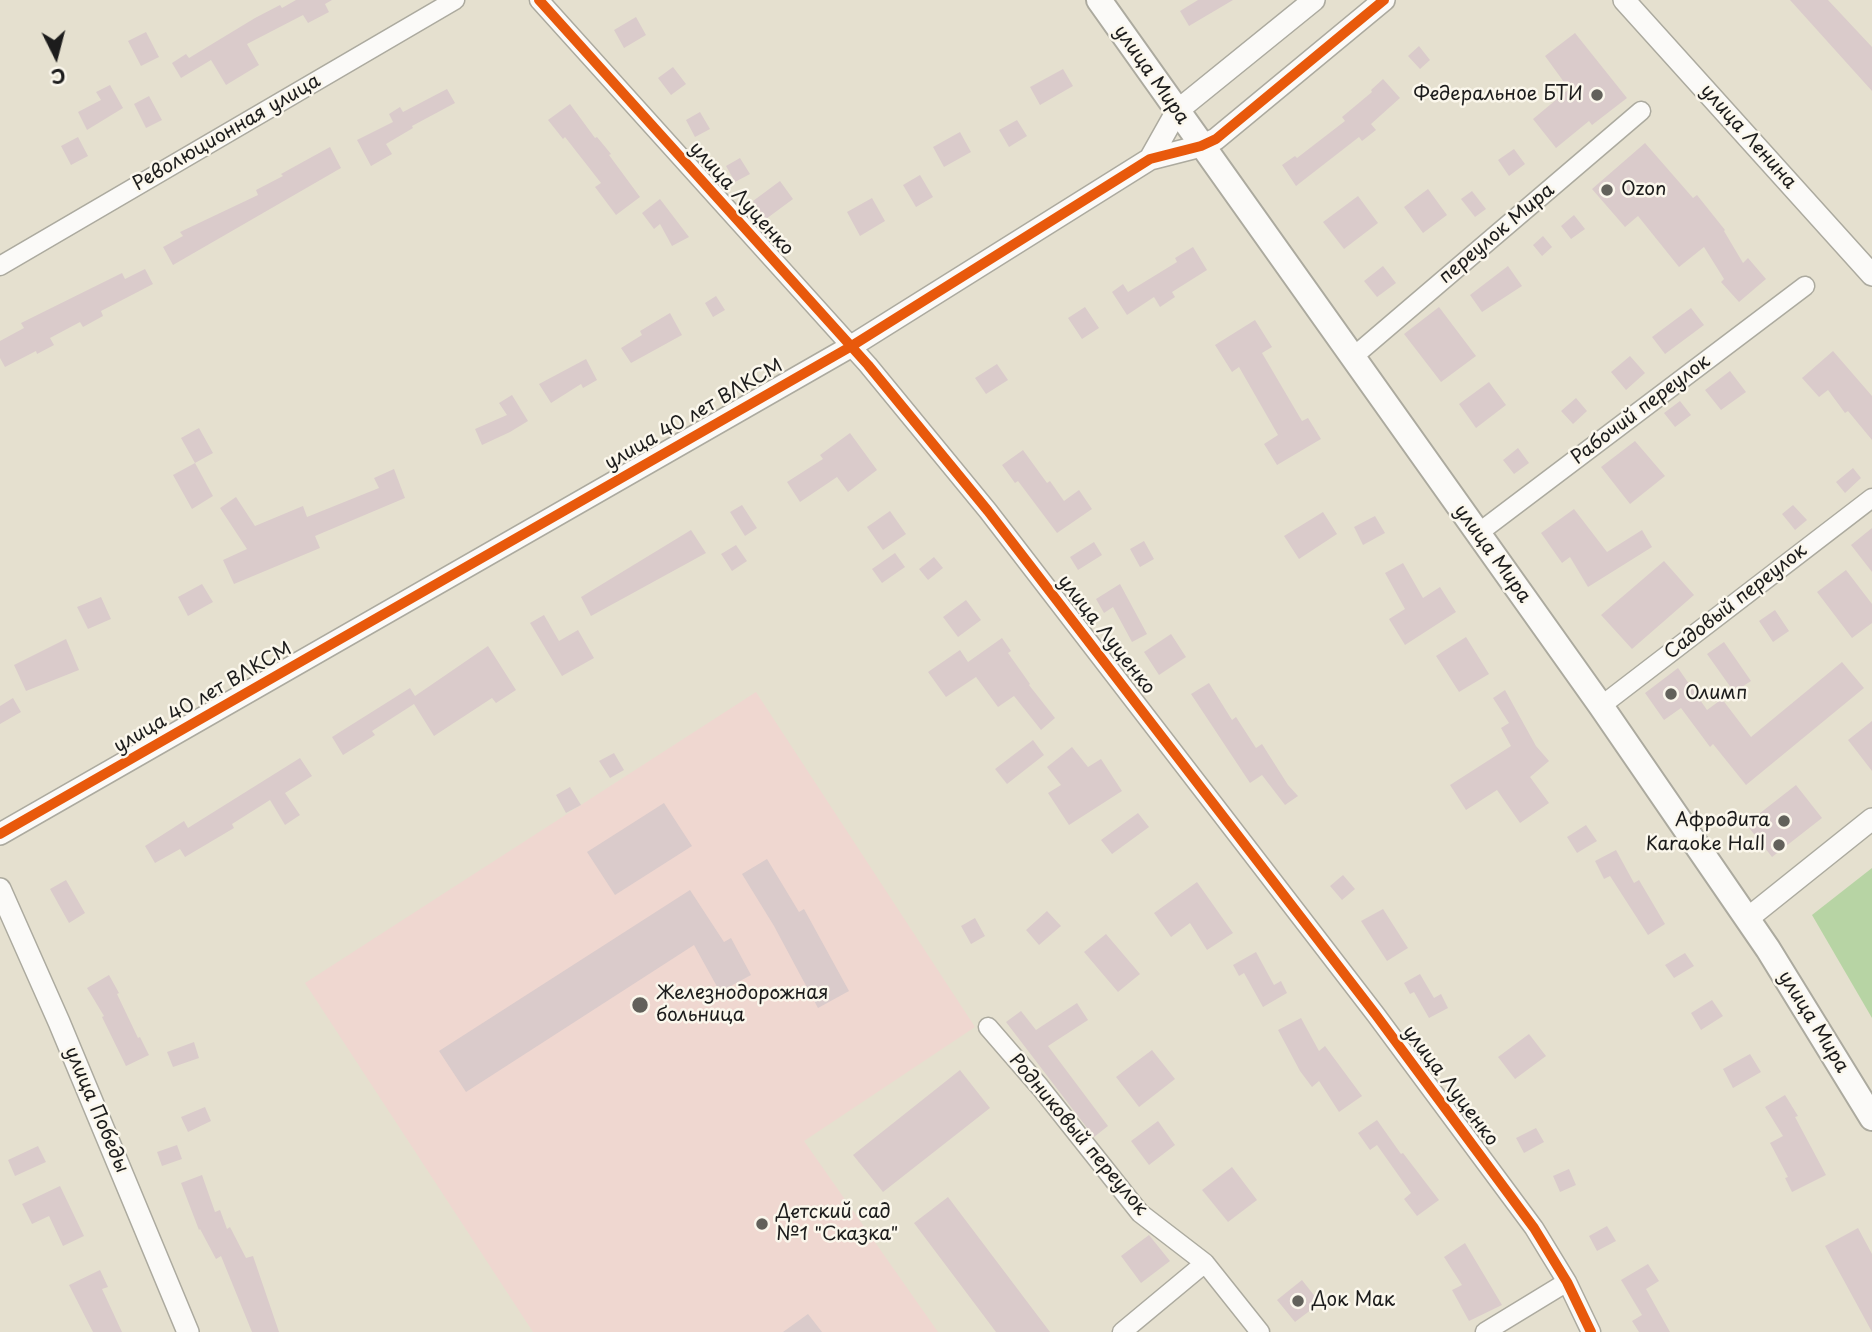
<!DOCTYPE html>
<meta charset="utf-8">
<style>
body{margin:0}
#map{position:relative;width:1872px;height:1332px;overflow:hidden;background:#e5e0cf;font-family:"Playpen Sans",sans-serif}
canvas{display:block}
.north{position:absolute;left:21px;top:21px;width:70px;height:70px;-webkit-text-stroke:5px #fbf7ec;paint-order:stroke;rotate:174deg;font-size:19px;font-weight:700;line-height:28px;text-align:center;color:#1c1c1c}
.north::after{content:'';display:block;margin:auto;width:24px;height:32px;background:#1c1c1c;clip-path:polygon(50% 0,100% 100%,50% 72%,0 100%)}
</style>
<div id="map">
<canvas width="1872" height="1332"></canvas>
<div class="north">С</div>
</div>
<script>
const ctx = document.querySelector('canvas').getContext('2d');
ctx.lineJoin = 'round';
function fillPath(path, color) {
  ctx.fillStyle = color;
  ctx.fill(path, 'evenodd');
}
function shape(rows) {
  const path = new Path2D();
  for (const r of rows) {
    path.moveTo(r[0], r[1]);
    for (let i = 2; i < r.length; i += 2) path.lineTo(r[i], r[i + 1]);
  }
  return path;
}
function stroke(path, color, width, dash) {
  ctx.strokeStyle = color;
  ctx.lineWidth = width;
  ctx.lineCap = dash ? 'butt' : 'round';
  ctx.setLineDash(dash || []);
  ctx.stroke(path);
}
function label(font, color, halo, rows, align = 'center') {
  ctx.font = font + ' "Playpen Sans",sans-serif';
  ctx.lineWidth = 5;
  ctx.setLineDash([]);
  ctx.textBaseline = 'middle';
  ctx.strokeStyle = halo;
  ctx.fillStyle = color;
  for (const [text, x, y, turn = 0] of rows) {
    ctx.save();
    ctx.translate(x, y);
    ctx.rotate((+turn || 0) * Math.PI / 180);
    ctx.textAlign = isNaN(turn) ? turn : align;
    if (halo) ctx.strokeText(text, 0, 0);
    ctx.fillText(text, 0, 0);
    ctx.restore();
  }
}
fillPath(shape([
 [756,692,975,1027,804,1141,938,1332,533,1332,305,983]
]), '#efd7d0');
fillPath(shape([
 [1872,868,1872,1018,1812,915]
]), '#b7d4a4');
fillPath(shape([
 [296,0,332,0,325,4,329,12,308,23,303,15,247,44,259,65,226,85,211,60,181,78,172,63,186,54,189,58,255,18,280,5,282,8],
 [1198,0,1233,0,1189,26,1180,11],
 [1790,0,1828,0,1872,47,1872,91],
 [636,17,646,35,624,48,614,30],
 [146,32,159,57,141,66,128,41],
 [1575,33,1627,98,1592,125,1589,121,1556,148,1533,119,1569,89,1545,56],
 [1419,46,1430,60,1420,69,1408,56],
 [673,67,686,84,671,95,658,78],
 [1063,69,1073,86,1040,105,1030,87],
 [1383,79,1400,98,1371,124,1376,130,1362,141,1359,137,1296,186,1282,165,1295,156,1297,158,1345,121,1342,117,1372,92,1371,90],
 [110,85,123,108,87,130,78,112,101,100,96,92],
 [447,89,455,103,412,126,413,128,386,144,392,154,371,166,357,140,393,122,389,114,400,107,403,112],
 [149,96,162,120,146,128,134,104],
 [570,104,595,138,597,137,611,154,609,155,640,197,616,215,595,187,601,183,565,137,563,139,548,120],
 [700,112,710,129,695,137,686,120],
 [1017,120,1027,136,1009,147,999,130],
 [960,132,971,152,944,167,933,147],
 [78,137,88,156,71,165,61,146],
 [1645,143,1693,198,1697,195,1725,230,1724,231,1743,263,1748,258,1766,279,1739,302,1721,282,1724,279,1704,247,1679,267,1638,216,1625,227,1592,189],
 [330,147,341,168,173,265,163,247,183,236,180,232,258,195,256,190,283,176,281,174],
 [1514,149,1525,164,1509,176,1498,160],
 [740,158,750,174,735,182,726,166],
 [920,175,933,197,916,207,903,185],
 [780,181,793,199,766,219,753,201],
 [1428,189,1447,215,1423,233,1404,207],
 [1472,191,1486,209,1475,217,1461,199],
 [1358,196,1378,223,1344,249,1323,222],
 [872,198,885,221,860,236,847,212],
 [660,199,689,237,672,246,660,224,654,229,642,213],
 [1574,215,1585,229,1571,239,1561,226],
 [1543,236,1552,247,1542,256,1533,245],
 [1193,247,1207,270,1172,292,1175,297,1160,307,1154,297,1127,315,1112,292,1123,284,1128,292,1177,262,1175,258],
 [1383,266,1396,283,1377,297,1364,281],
 [1508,266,1522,286,1482,312,1470,295],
 [145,269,153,284,101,311,103,316,83,327,80,322,50,338,54,345,37,354,36,351,5,367,0,358,0,341,24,328,21,323,122,273,125,279],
 [716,296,725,310,713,317,705,303],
 [1085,307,1099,328,1082,339,1068,318],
 [1439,307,1476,356,1441,382,1404,334],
 [1691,308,1704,325,1665,354,1652,337],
 [670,313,682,335,631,363,621,348,642,335,640,331],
 [1255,320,1272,347,1262,353,1302,421,1308,418,1321,439,1277,465,1264,444,1278,435,1239,367,1232,372,1215,345],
 [1833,351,1872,396,1872,440,1848,411,1845,413,1828,390,1819,397,1802,378],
 [1630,356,1645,373,1626,390,1611,372],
 [586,359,597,380,583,388,581,384,551,403,539,384],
 [997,364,1008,380,986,394,975,378],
 [1730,371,1746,392,1721,410,1705,390],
 [1489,382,1506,405,1476,428,1459,404],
 [512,395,528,421,510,432,482,445,475,429,507,415,499,403],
 [1576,398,1587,411,1573,424,1561,411],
 [1680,401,1691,415,1675,427,1664,413],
 [199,428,213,453,195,463,181,438],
 [850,433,877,470,848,492,837,477,800,502,787,482,823,459,820,455],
 [1635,441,1665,476,1630,504,1601,467],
 [1518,448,1529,463,1514,474,1503,460],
 [1023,450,1047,483,1050,481,1064,501,1079,490,1092,509,1057,533,1018,481,1015,483,1002,465],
 [195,463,213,496,192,509,173,475],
 [1853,468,1861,478,1845,493,1836,482],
 [394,469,405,498,315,536,320,548,234,584,223,560,247,549,220,508,236,497,255,526,303,506,307,517,379,488,374,478],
 [742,505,757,528,745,536,730,512],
 [1793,505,1807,520,1795,530,1782,514],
 [1574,509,1607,552,1642,530,1652,547,1588,587,1570,557,1562,563,1541,533],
 [890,511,906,534,883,550,867,527],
 [1323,512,1337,534,1299,559,1284,536],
 [1375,516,1385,533,1363,545,1354,527],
 [1872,528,1872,572,1851,545],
 [691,530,706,553,591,616,581,597],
 [1144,541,1154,559,1140,567,1130,549],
 [1094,542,1102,555,1078,570,1070,557],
 [736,545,747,561,732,571,721,554],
 [895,553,905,567,882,583,872,569],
 [934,557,943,568,928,580,919,569],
 [1664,561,1694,595,1632,649,1601,615],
 [1403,563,1423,598,1440,587,1456,612,1405,645,1389,619,1405,609,1385,573],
 [1846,570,1872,604,1872,623,1852,638,1817,592],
 [202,584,213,602,188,616,178,597],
 [1120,584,1147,634,1132,642,1113,607,1104,613,1096,599],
 [101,597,111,619,88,629,77,607],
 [966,600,981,620,958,637,943,617],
 [1775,610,1789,631,1773,642,1759,621],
 [544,615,559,641,578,630,594,658,562,676,530,623],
 [1171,634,1186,657,1159,675,1144,652],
 [1466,637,1489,674,1459,692,1436,656],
 [1002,638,1011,651,1008,653,1030,684,1029,685,1055,718,1041,730,1014,696,998,707,976,677,946,697,928,672,960,650,968,662],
 [66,639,79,670,26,691,14,665],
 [1724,642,1751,681,1734,692,1707,654],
 [488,646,516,690,496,703,492,698,434,736,414,704,372,731,375,735,343,755,332,737,410,688,415,696],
 [1842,662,1864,688,1746,785,1713,744,1710,747,1681,708,1664,720,1645,693,1678,668,1707,710,1722,699,1751,737],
 [1209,683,1232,720,1236,717,1256,748,1262,744,1288,785,1298,796,1285,805,1262,775,1250,783,1191,694],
 [1505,690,1536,746,1549,761,1530,777,1549,803,1520,823,1497,790,1466,810,1450,785,1511,746,1501,728,1509,723,1493,698],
 [13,698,21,712,0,724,0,706],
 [1872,721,1872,771,1848,740],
 [1033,740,1044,755,1007,784,995,769],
 [1072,747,1088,767,1101,759,1122,791,1069,825,1048,793,1061,785,1047,767],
 [614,753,624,770,610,778,599,761],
 [300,758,312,776,285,793,300,815,285,825,270,800,232,824,234,828,185,857,180,849,155,863,145,846,184,821,188,828],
 [1796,785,1822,818,1772,857,1746,824],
 [570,787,581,805,566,813,556,795],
 [664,803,692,846,615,895,587,852],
 [1138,813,1149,827,1112,854,1101,840],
 [1586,825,1597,841,1577,853,1567,837],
 [1616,850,1634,883,1639,880,1665,924,1648,935,1610,876,1604,879,1595,861],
 [767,859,799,912,804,909,849,991,818,1008,774,926,742,874],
 [1343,875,1355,889,1342,900,1330,886],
 [66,880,85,913,69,923,50,889],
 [1197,882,1233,933,1207,950,1190,923,1171,937,1154,913],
 [690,890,724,942,731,938,751,975,720,992,694,945,466,1092,439,1051],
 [1383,909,1408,948,1387,961,1361,921],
 [1047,911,1061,926,1039,945,1026,930],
 [975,918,985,936,971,944,961,926],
 [1106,934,1140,974,1118,992,1084,952],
 [1256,952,1274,985,1281,981,1287,993,1263,1007,1244,973,1239,976,1233,965],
 [1685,953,1694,966,1674,978,1665,965],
 [1420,974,1434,998,1441,994,1448,1008,1429,1018,1414,992,1410,994,1404,983],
 [109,975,119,993,117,994,138,1038,140,1037,149,1055,126,1066,102,1017,104,1016,87,988],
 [1712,1000,1723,1016,1701,1030,1691,1013],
 [1077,1003,1088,1020,1048,1046,1108,1126,1094,1137,1006,1022,1021,1011,1036,1030],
 [1301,1018,1319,1051,1325,1046,1362,1096,1339,1112,1319,1081,1312,1087,1300,1071,1278,1030],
 [1529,1034,1546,1056,1515,1079,1498,1057],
 [194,1042,199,1058,173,1067,167,1052],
 [1152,1050,1175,1079,1139,1107,1116,1077],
 [1750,1054,1761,1072,1733,1088,1723,1069],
 [960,1070,990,1108,883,1192,853,1155],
 [1785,1095,1798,1116,1795,1117,1826,1175,1792,1192,1785,1178,1788,1177,1770,1143,1783,1136,1765,1107],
 [205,1107,211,1121,188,1132,181,1117],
 [1377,1120,1401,1154,1403,1153,1439,1200,1417,1216,1404,1199,1411,1193,1377,1145,1370,1150,1358,1133],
 [1158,1121,1175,1145,1149,1165,1131,1141],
 [1536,1128,1544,1142,1524,1153,1516,1138],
 [177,1145,182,1159,162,1166,157,1152],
 [38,1146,46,1162,15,1176,8,1160],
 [1232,1167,1257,1200,1228,1222,1202,1190],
 [1569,1169,1576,1185,1560,1192,1553,1176],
 [202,1175,215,1212,220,1210,227,1229,230,1227,246,1258,253,1256,279,1332,252,1332,221,1256,216,1259,200,1229,199,1230,181,1183],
 [60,1186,84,1236,63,1246,49,1216,32,1224,22,1204],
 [948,1197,1050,1332,996,1332,914,1223],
 [1607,1226,1616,1241,1597,1251,1589,1236],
 [1858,1228,1872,1254,1872,1332,1825,1246],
 [1149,1235,1170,1261,1141,1283,1121,1256],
 [1465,1243,1502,1305,1469,1321,1452,1290,1462,1285,1444,1257],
 [1648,1264,1659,1281,1646,1289,1670,1332,1639,1332,1632,1321,1642,1315,1621,1280],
 [100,1270,108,1287,102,1289,122,1332,93,1332,69,1285],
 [1302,1280,1320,1303,1295,1322,1277,1300],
 [808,1314,822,1332,783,1332]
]), '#dacbcb');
const minor = shape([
 [539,0,868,365,988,511,1376,1015,1534,1228,1567,1282,1591,1332],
 [0,266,455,0],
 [1353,357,1641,111],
 [1477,534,1805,286],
 [1601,706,1872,498],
 [988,1027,1040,1087,1140,1213,1205,1263],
 [1122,1332,1205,1263,1260,1332],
 [1485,1332,1567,1282]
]);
const tertiary = shape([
 [1624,0,1872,275],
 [1150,159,1177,111,1314,0],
 [0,834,850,347,1150,159,1201,146,1216,139,1384,0],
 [0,889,59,1022,188,1332],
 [1747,919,1872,819]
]);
const secondary = shape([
 [1099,0,1601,706,1768,949,1872,1118]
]);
stroke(minor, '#acaa9f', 21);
stroke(tertiary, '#acaa9f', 24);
stroke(secondary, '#acaa9f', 28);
stroke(minor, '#fbfaf8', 18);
stroke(tertiary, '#fbfaf8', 21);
stroke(secondary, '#fbfaf8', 24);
stroke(shape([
 [539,0,868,365,988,511,1376,1015,1534,1228,1567,1282,1591,1332],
 [0,834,850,347,1150,159,1201,146,1216,139,1384,0]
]), '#e8590c', 10);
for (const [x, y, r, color] of [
 [1597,95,7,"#62615b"],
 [1607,190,7,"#62615b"],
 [1671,694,7,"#62615b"],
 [1784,821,7,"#62615b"],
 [1779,845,7,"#62615b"],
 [640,1005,9,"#62615b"],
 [762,1224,7,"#62615b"],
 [1298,1301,7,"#62615b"]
]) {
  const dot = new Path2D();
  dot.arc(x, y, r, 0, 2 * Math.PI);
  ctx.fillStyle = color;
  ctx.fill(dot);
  stroke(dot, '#fbf7ec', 2.5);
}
label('19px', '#1c1c1c', '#fbf7ec', [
 ["улица Мира",1151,75,55],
 ["Революционная улица",227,133,-30],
 ["улица Ленина",1748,137,48],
 ["улица Луценко",741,199,48],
 ["переулок Мира",1497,234,-40],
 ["Рабочий переулок",1641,410,-37],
 ["улица 40 лет ВЛКСМ",694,415,-30],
 ["улица Мира",1492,554,54],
 ["Садовый переулок",1736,602,-38],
 ["улица Луценко",1106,635,52],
 ["улица 40 лет ВЛКСМ",203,698,-30],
 ["улица Мира",1813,1022,58],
 ["улица Луценко",1450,1086,53],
 ["улица Победы",96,1110,67],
 ["Родниковый переулок",1078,1135,50]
]);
label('19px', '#1c1c1c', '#fbf7ec', [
 ["Федеральное БТИ",1583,95,"right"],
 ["Ozon",1621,190],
 ["Олимп",1685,694],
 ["Афродита",1770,821,"right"],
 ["Karaoke Hall",1765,845,"right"],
 ["Железнодорожная",656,994],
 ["больница",656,1016],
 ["Детский сад",776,1213],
 ["№1 \"Сказка\"",776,1235],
 ["Док Мак",1312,1301]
], 'left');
</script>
